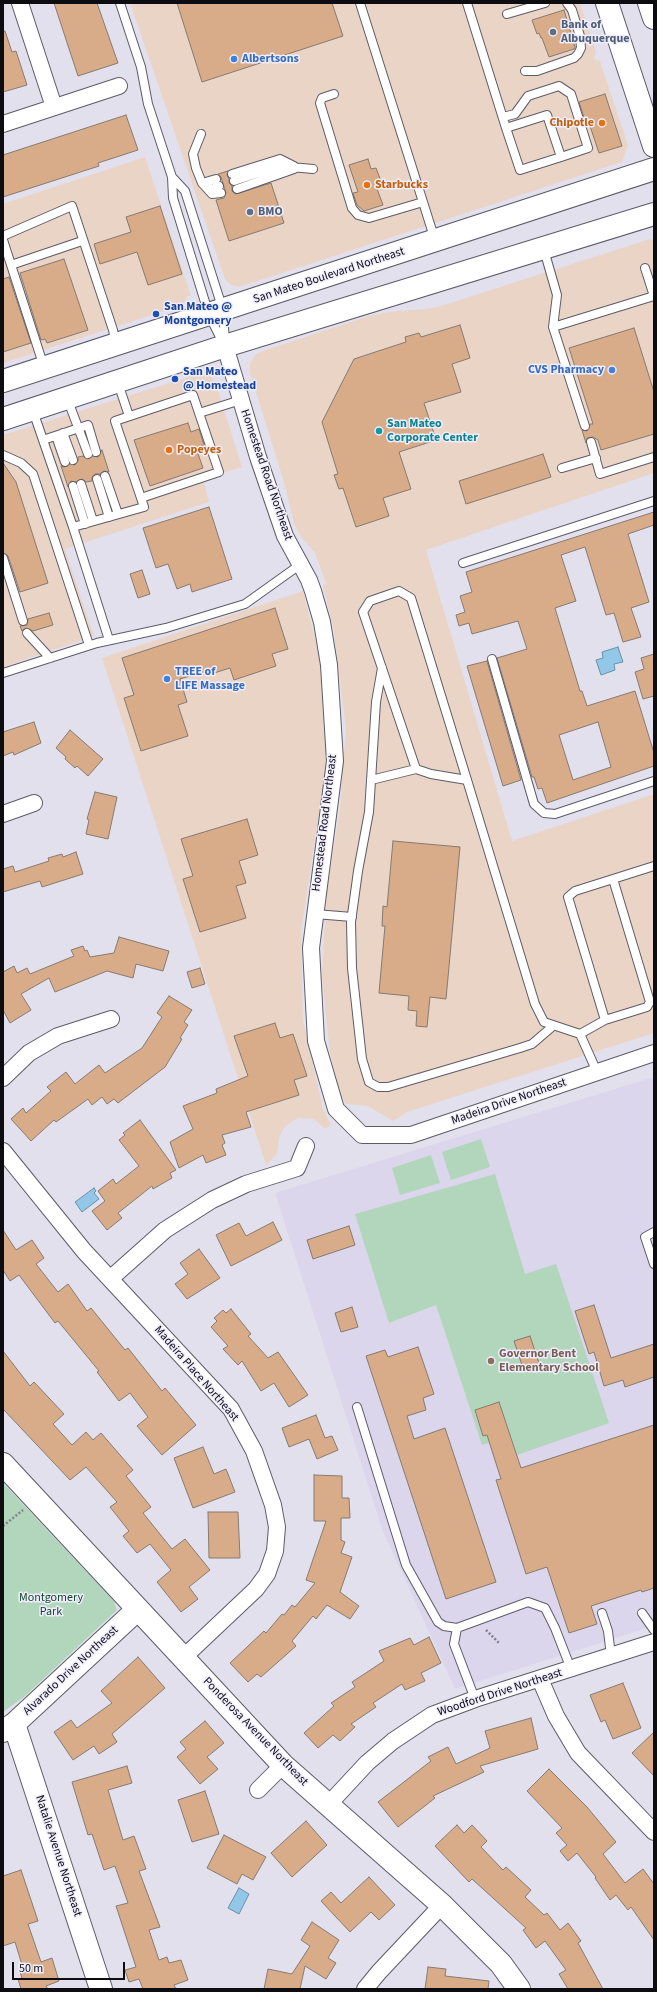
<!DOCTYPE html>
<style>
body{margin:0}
#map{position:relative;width:657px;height:1992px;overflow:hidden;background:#e3e0ee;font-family:"Source Sans 3",sans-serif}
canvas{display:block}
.frame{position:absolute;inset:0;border:4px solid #0d0c11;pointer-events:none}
.scale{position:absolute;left:12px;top:1962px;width:113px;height:18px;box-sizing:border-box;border:2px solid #0d0c11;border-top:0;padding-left:5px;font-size:12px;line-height:14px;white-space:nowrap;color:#0d0c11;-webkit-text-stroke:3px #f0edfc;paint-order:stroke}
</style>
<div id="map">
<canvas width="657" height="1992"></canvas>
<div class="frame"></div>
<div class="scale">50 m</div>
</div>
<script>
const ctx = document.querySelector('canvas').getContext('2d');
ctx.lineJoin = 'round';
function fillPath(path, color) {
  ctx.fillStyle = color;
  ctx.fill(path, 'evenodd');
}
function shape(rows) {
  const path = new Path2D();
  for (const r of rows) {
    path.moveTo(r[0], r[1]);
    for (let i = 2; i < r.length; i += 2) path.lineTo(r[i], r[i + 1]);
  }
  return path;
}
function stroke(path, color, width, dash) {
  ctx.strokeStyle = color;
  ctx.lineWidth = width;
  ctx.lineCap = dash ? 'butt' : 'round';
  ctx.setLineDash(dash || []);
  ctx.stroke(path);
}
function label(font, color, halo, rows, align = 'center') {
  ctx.font = font + ' "Source Sans 3",sans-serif';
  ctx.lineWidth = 3;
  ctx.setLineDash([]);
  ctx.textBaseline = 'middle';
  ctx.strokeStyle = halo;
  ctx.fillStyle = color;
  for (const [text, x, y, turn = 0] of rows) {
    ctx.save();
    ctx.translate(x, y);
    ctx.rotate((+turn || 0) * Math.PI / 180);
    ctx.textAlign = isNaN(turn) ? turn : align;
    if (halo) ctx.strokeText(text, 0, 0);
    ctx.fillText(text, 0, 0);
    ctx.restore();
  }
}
fillPath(shape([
 [130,3,580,3,596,51,594,59,600,61,628,145,622,162,239,287,231,285,225,279],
 [145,157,191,296,187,296,184,303,174,308,3,363,3,204],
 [650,239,654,241,654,473,426,550,512,841,654,794,654,1033,407,1112,393,1121,368,1106,346,1104,340,1094,330,1053,322,976,326,898,340,808,346,729,334,631,323,586,326,583,315,553,301,537,294,523,284,482,250,373,250,363,256,354,266,350,372,315,397,311,427,309,441,306],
 [201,373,208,374,215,381,242,467,203,479,209,502,65,549,94,636,3,667,3,435],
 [303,591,323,671,327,760,301,932,303,1021,323,1109,331,1125,325,1129,314,1119,298,1118,285,1126,279,1138,277,1154,266,1165,102,658]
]), '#e9d4c6');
fillPath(shape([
 [654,1077,654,1626,455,1689,382,1529,275,1193]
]), '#dbd6ec');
fillPath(shape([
 [481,1139,490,1167,451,1180,442,1152],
 [431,1155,440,1183,400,1195,392,1168],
 [495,1174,525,1274,556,1264,609,1423,517,1455,511,1436,482,1445,436,1305,389,1323,355,1214],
 [3,1483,114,1601,117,1610,24,1697,3,1712]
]), '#b2d6bc');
const water = shape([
 [618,647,623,662,614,664,615,670,601,675,596,660,603,658,602,652,618,647],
 [94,1188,96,1191,94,1193,99,1199,82,1212,75,1202,94,1188],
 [239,1888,249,1894,239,1914,228,1908,239,1888]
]);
fillPath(water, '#93c7e7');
stroke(water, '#6b8fa7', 1);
const building = shape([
 [54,3,97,3,118,63,78,76,54,3],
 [177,3,332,3,343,36,202,82,177,3],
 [564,10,575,47,574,49,549,57,542,38,541,38,539,33,537,34,532,20,564,10],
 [3,31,5,31,12,52,16,51,27,85,3,92,3,31],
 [605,94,622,146,599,153,589,123,586,124,579,102,605,94],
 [126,115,138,150,98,163,99,166,3,197,3,155,126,115],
 [368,159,371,169,376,168,382,184,376,186,383,205,364,211,357,205,353,193,358,192,349,165,368,159],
 [228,171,227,175,229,179,229,183,232,186,232,191,236,194,271,183,284,223,229,241,216,200,224,198,226,193,221,177,218,174,228,171],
 [160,206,182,274,148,285,137,252,100,264,94,244,131,232,126,217,160,206],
 [64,259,88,330,47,343,45,339,41,340,20,273,64,259],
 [9,277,31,343,3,352,3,279,9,277],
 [460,325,470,358,452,364,461,392,424,403,436,440,399,452,411,489,383,498,389,516,356,527,343,488,339,489,334,475,338,474,322,422,354,359,406,342,405,337,419,333,421,337,460,325],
 [634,328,654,392,654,434,601,450,598,440,593,437,587,438,586,443,582,430,587,431,590,424,593,424,569,348,634,328],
 [188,423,191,432,199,429,204,445,196,448,203,468,150,486,134,440,188,423],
 [102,450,109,472,104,471,100,474,95,474,92,477,92,481,86,482,82,479,76,482,71,481,68,487,61,466,64,467,70,464,75,465,78,461,78,457,83,456,87,459,93,456,98,457,102,450],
 [543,454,551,477,466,504,459,481,543,454],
 [3,463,16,482,48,583,20,592,8,556,3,553,3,463],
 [209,507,232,579,192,592,190,584,177,589,168,564,156,568,143,528,209,507],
 [654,512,654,525,628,534,649,602,631,608,641,637,623,642,614,613,606,615,585,547,561,555,576,601,555,608,580,691,582,691,587,706,635,691,654,753,654,766,547,803,542,788,538,789,534,777,532,777,497,658,527,649,518,621,472,634,469,623,459,626,456,615,465,612,460,596,472,592,466,572,654,512],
 [598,722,611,767,573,780,559,735,598,722],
 [142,570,150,594,138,598,130,574,142,570],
 [275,608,288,649,272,654,276,666,234,680,230,668,214,673,213,669,180,679,187,702,178,705,188,736,141,751,124,698,134,695,122,658,275,608],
 [49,613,53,625,33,631,26,628,22,631,20,626,27,625,28,619,49,613],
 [654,654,654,696,643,699,635,672,644,669,641,658,654,654],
 [487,661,521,780,503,786,467,666,487,661],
 [34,722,41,743,14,755,13,752,3,756,3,732,34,722],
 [70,730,103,759,88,776,77,766,75,768,65,759,66,757,56,748,70,730],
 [95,792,117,797,108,839,86,834,89,820,87,819,95,792],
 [247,819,258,855,239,861,246,883,236,886,246,918,200,932,183,879,193,876,181,839,247,819],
 [393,841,460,847,446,999,430,997,427,1027,416,1026,417,1011,408,1010,409,996,379,993,385,926,382,926,383,906,387,907,393,841],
 [76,852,83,874,42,887,40,881,3,892,3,869,13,866,15,872,49,861,48,858,62,854,63,857,76,852],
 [119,937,169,951,163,971,136,964,133,978,107,971,55,992,49,978,21,994,31,1010,10,1023,3,1010,3,972,14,966,17,973,27,968,30,974,74,956,71,950,83,946,85,951,87,950,90,957,114,953,119,937],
 [200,968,205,984,192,988,187,972,200,968],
 [169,996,192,1010,184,1022,188,1025,180,1038,182,1039,165,1067,118,1103,114,1099,107,1104,102,1097,92,1105,88,1099,56,1122,54,1120,31,1141,11,1119,23,1108,26,1113,51,1091,47,1087,66,1072,75,1084,99,1065,105,1073,142,1048,162,1017,157,1013,169,996],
 [275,1023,280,1038,293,1034,307,1076,294,1080,299,1095,246,1112,251,1127,222,1135,225,1143,222,1145,226,1155,206,1163,203,1155,179,1168,170,1142,193,1129,183,1106,217,1093,216,1089,248,1076,234,1036,275,1023],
 [140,1120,176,1170,170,1173,172,1178,153,1189,152,1186,118,1213,122,1218,107,1230,92,1211,105,1201,98,1191,113,1179,116,1184,139,1166,119,1140,125,1135,123,1133,140,1120],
 [273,1222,282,1240,231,1266,216,1235,239,1223,246,1236,273,1222],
 [349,1226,355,1245,313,1259,307,1240,349,1226],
 [3,1230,16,1250,32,1240,44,1258,36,1264,58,1292,68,1284,87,1311,91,1308,125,1350,128,1348,162,1391,165,1388,196,1425,162,1455,137,1426,148,1417,130,1393,119,1401,97,1372,99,1371,58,1321,55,1323,19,1275,10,1281,3,1270,3,1230],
 [199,1249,220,1278,187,1299,175,1284,188,1274,180,1263,199,1249],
 [594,1305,611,1358,654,1344,654,1377,625,1387,623,1380,604,1386,594,1352,589,1354,575,1311,594,1305],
 [352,1307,358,1327,341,1332,335,1313,352,1307],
 [231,1309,251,1334,248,1336,268,1358,278,1352,308,1395,289,1407,274,1383,261,1391,242,1361,238,1365,223,1349,228,1346,211,1327,217,1321,214,1318,223,1310,226,1313,231,1309],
 [530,1336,540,1366,524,1371,514,1341,530,1336],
 [418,1347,434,1394,423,1398,426,1410,407,1416,414,1439,445,1428,496,1582,446,1599,366,1356,385,1350,388,1357,418,1347],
 [3,1351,30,1386,34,1382,64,1414,53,1424,72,1445,86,1432,93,1440,101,1433,133,1470,126,1476,151,1507,143,1513,172,1549,185,1539,210,1570,189,1587,198,1599,181,1612,157,1582,171,1570,150,1544,137,1553,123,1536,129,1531,110,1507,117,1502,86,1467,70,1480,3,1409,3,1351],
 [499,1402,521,1468,654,1425,654,1588,642,1592,641,1590,591,1606,597,1624,569,1633,547,1567,526,1574,496,1480,501,1479,487,1435,483,1436,475,1410,499,1402],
 [316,1415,325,1438,332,1436,338,1450,317,1459,309,1439,289,1447,282,1428,316,1415],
 [203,1447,214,1474,226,1469,235,1492,193,1508,174,1458,203,1447],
 [314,1475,342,1476,342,1498,349,1498,350,1518,341,1518,341,1540,345,1542,341,1553,352,1557,340,1592,359,1606,350,1619,327,1605,316,1619,313,1616,292,1641,296,1646,261,1677,257,1674,248,1682,230,1663,264,1631,266,1633,282,1614,284,1615,292,1605,295,1607,315,1583,306,1580,326,1521,314,1521,314,1475],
 [208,1512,238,1512,240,1558,209,1558,208,1512],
 [429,1637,441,1663,421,1673,425,1681,405,1690,402,1684,373,1703,376,1707,351,1724,355,1727,340,1741,333,1735,318,1748,304,1733,334,1706,331,1703,355,1687,352,1682,384,1661,379,1651,410,1638,414,1645,429,1637],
 [138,1657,165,1688,112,1734,117,1742,99,1754,94,1746,73,1760,54,1732,71,1720,77,1728,112,1703,101,1691,138,1657],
 [623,1683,641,1728,613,1739,605,1720,601,1722,590,1695,623,1683],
 [531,1718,538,1749,480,1766,484,1772,433,1796,435,1798,398,1827,378,1802,431,1761,428,1757,448,1747,456,1764,490,1748,485,1731,531,1718],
 [205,1721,224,1743,207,1757,218,1769,200,1784,177,1757,186,1749,180,1742,205,1721],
 [654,1732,654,1776,632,1753,654,1732],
 [127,1766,132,1783,108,1790,123,1840,134,1836,146,1869,139,1871,160,1927,149,1930,159,1960,167,1957,169,1963,181,1960,188,1980,174,1985,176,1989,143,1989,139,1979,129,1982,125,1970,136,1967,116,1906,128,1903,115,1866,104,1870,92,1834,88,1835,72,1782,127,1766],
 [549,1769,587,1807,616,1842,603,1854,625,1883,643,1869,654,1884,654,1940,631,1907,628,1910,616,1895,610,1900,595,1878,596,1877,577,1853,568,1861,560,1851,567,1845,556,1833,562,1828,527,1791,549,1769],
 [205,1791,219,1834,192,1842,178,1800,205,1791],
 [306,1821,327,1845,292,1877,271,1853,306,1821],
 [457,1825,464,1833,472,1825,487,1841,481,1847,503,1870,506,1867,531,1890,525,1897,544,1915,547,1913,560,1930,568,1923,581,1941,578,1943,603,1989,568,1989,559,1974,566,1970,545,1941,536,1948,523,1930,526,1928,472,1879,469,1882,435,1846,457,1825],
 [224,1835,266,1857,253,1880,242,1874,237,1884,207,1868,224,1835],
 [21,1870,38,1921,28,1924,41,1962,52,1958,59,1981,46,1986,48,1989,21,1989,18,1979,22,1978,19,1969,23,1968,15,1942,3,1946,3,1876,21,1870],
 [369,1877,395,1905,379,1920,371,1912,350,1932,321,1901,331,1892,341,1903,369,1877],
 [312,1922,339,1940,328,1958,336,1963,326,1979,305,1966,300,1989,264,1989,268,1969,292,1974,310,1946,301,1940,312,1922],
 [428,1967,446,1969,445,1976,489,1981,488,1989,425,1989,428,1967]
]);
fillPath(building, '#d9ac89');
stroke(building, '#867a71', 1);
const lane = shape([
 [120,3,141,67,148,104,172,177,173,198,209,315,224,345],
 [360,3,435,240],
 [467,3,506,128,520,170,561,157,547,115,506,128],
 [507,14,545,3],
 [525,71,537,71,574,58,578,54,581,48,580,36,572,10,567,3],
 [334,94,322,98,320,103,352,208,358,215,369,218,423,202],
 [503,117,515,114,528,96,559,86,571,94,588,148,561,157],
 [201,134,193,154,196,168,202,183,212,189,219,186],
 [232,174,280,159,294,166],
 [172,177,185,191,223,310,225,343],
 [216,179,202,183,212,194,221,193],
 [234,181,280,166,313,169],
 [237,189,294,169],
 [3,236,72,206,113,330,116,344],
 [3,240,44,367],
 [544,250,557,295,553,327,585,426],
 [11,265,82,241],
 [645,268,654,296],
 [553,327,654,296],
 [118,383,129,416],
 [67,398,88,454],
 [33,411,73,527],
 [199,413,193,395,115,421,141,498,219,472,199,413,241,400],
 [63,433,73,460],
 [56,436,65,462],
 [43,440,88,425,96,452],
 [591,442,600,474,654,457],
 [3,455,21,463,33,474,89,645],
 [562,468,596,458],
 [105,476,118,514],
 [97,479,109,517],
 [81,484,93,521],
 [73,486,85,524],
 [3,558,23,621],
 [463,563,654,501],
 [27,633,50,658],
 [109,640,73,527,144,507,141,498],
 [492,659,534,804,544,813,555,814,654,781],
 [382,668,376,702,369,812,358,871,351,922,352,968,362,1059,369,1082,378,1087,388,1087,520,1048,532,1044,553,1026],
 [3,673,97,643,166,628,245,604,301,564],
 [371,780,416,769],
 [467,780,431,774,416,769,363,612,370,601,399,591,411,598,467,780,535,1004,544,1022,580,1034,597,1072],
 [613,879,650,1002,647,1007,605,1020,568,897,575,891,613,879,654,866],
 [315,914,352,917],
 [580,1034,605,1020],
 [654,1232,645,1237,654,1264],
 [357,1407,406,1565,438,1622,444,1626,457,1628],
 [602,1613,608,1631,611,1656],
 [642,1613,654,1630],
 [475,1699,454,1644,457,1628,528,1602,545,1608,555,1628,571,1669]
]);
const street = shape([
 [20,3,54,107],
 [3,124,119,86],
 [225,346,258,457,285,536,309,580,313,591,322,622,329,665,335,761,311,948,316,1041,336,1109,362,1135,411,1135,654,1053],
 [3,814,34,803],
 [3,1078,29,1053,58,1036,111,1019],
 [3,1151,84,1251,231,1409,254,1451,273,1505,277,1527,275,1551,267,1574,256,1589,184,1657],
 [110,1279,165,1230,212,1200,246,1184,297,1168,306,1146],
 [540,1679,556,1716,578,1753,654,1832],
 [258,1790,283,1765],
 [328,1805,367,1763,393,1741,432,1715,475,1699,654,1642],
 [365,1989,379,1972,442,1905]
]);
const secondary = shape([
 [3,381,654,169],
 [3,419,225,346,654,214],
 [3,1464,283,1765,442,1905,501,1964,519,1989],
 [14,1724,101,1989],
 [3,1731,14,1724,138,1609]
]);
const primary = shape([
 [607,3,654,146],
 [649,3,654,18]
]);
stroke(lane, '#5d5b67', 10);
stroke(street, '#5d5b67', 18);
stroke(secondary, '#5d5b67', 24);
stroke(primary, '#5d5b67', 24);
stroke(shape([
 [3,1526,23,1510],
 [486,1630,499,1643]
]), '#82808a', 2.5, [2, 2]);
stroke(lane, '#fff', 8);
stroke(street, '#fff', 16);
stroke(secondary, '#fff', 22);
stroke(primary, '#fff', 22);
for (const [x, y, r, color] of [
 [553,32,4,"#5c6f8a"],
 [234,59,4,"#3f7fe0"],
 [602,123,4,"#e8710a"],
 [367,185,4,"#e8710a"],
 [250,212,4,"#5c6f8a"],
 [156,314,4,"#1a4fb4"],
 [612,370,4,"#3f7fe0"],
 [175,379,4,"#1a4fb4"],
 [379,431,4,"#0f9aa8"],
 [169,450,4,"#e8710a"],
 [167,679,4,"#3f7fe0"],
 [491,1361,4,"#8d6e63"]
]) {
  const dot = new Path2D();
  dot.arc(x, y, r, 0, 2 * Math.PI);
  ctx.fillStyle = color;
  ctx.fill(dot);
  stroke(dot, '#f0edfc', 1.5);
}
label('bold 12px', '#4e5e75', '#f0edfc', [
 ["Bank of",561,25],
 ["Albuquerque",561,39],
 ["BMO",258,212]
], 'left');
label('bold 12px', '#366cbe', '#f0edfc', [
 ["Albertsons",242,59],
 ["CVS Pharmacy",604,370,"right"],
 ["TREE of",175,672],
 ["LIFE Massage",175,686]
], 'left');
label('bold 12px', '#c56008', '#f0edfc', [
 ["Chipotle",594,123,"right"],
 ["Starbucks",375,185],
 ["Popeyes",177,450]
], 'left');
label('12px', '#0d0c11', '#f0edfc', [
 ["San Mateo Boulevard Northeast",329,276,-18],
 ["Homestead Road Northeast",266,475,71],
 ["Homestead Road Northeast",325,823,-83],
 ["Madeira Drive Northeast",509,1102,-19],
 ["Madeira Place Northeast",196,1374,49],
 ["Alvarado Drive Northeast",71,1671,-43],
 ["Woodford Drive Northeast",500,1693,-18],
 ["Ponderosa Avenue Northeast",255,1732,46],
 ["Natalie Avenue Northeast",58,1856,72]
]);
label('bold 12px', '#164399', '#f0edfc', [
 ["San Mateo @",164,307],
 ["Montgomery",164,321],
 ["San Mateo",183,372],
 ["@ Homestead",183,386]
], 'left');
label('bold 12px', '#0d838f', '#f0edfc', [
 ["San Mateo",387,424],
 ["Corporate Center",387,438]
], 'left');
label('bold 12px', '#785e54', '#f0edfc', [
 ["Governor Bent",499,1354],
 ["Elementary School",499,1368]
], 'left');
label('12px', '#0f4828', '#f0edfc', [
 ["Montgomery",51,1598],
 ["Park",51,1612]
]);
</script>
